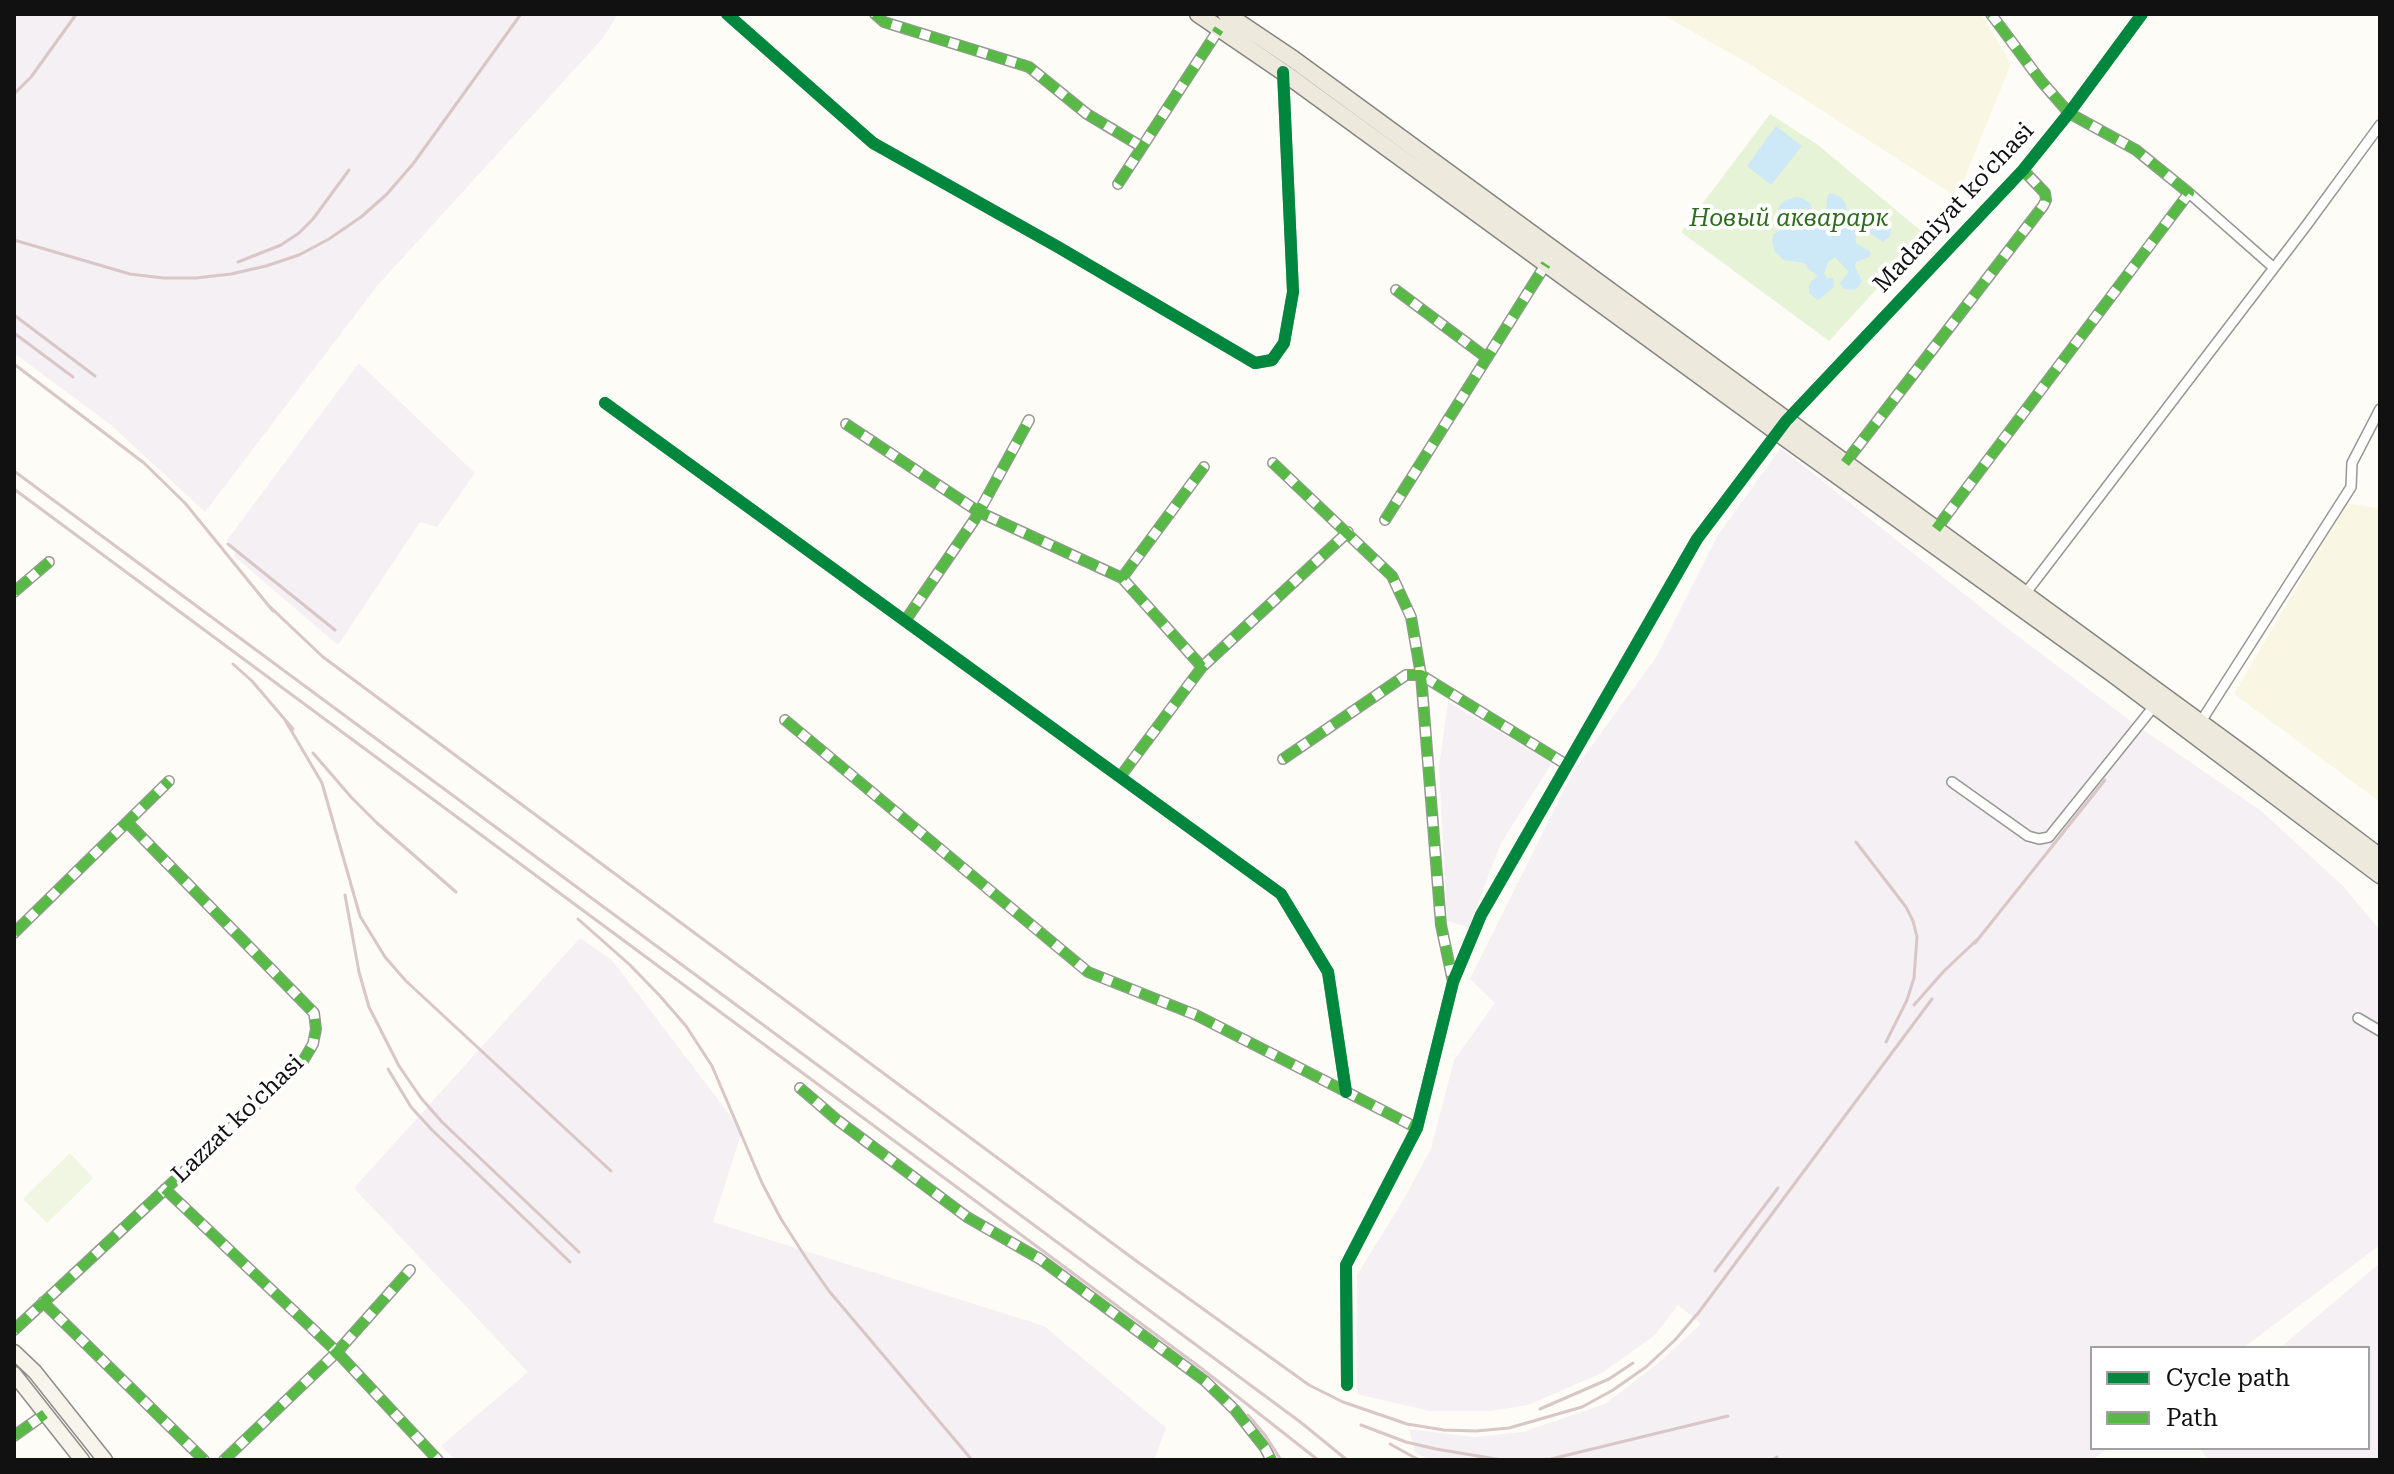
<!DOCTYPE html>
<meta charset="utf-8">
<style>
body{margin:0}
#map{position:relative;width:2394px;height:1474px;overflow:hidden;background:#fdfcf7;font-family:"Roboto Serif",serif}
canvas{display:block}
.frame{position:absolute;inset:0;border:16px solid #111;pointer-events:none}
.legend{position:absolute;left:2090px;top:1346px;width:280px;height:104px;box-sizing:border-box;background:#fff;border:2px solid #a0a0a0;margin:0;padding:10px 14px;list-style:none;font-size:24px;color:#111}
.legend li{display:flex;align-items:center;gap:16px;height:40px}
.legend b{width:40px;border:2px solid #a0a0a0}
</style>
<div id="map">
<canvas width="2394" height="1474"></canvas>
<div class="frame"></div>
<ul class="legend">
<li><b style="height:10px;background:#00873e"></b>Cycle path</li>
<li><b style="height:10px;background:#58b947"></b>Path</li>
</ul>
</div>
<script>
const ctx = document.querySelector('canvas').getContext('2d');
ctx.lineJoin = 'round';
function fillPath(path, color) {
  ctx.fillStyle = color;
  ctx.fill(path, 'evenodd');
}
function shape(rows) {
  const path = new Path2D();
  for (const r of rows) {
    path.moveTo(r[0], r[1]);
    for (let i = 2; i < r.length; i += 2) path.lineTo(r[i], r[i + 1]);
  }
  return path;
}
function stroke(path, color, width, dash) {
  ctx.strokeStyle = color;
  ctx.lineWidth = width;
  ctx.lineCap = dash ? 'butt' : 'round';
  ctx.setLineDash(dash || []);
  ctx.stroke(path);
}
function label(font, color, halo, rows, align = 'center') {
  ctx.font = font + ' "Roboto Serif",serif';
  ctx.lineWidth = 8;
  ctx.setLineDash([]);
  ctx.textBaseline = 'middle';
  ctx.strokeStyle = halo;
  ctx.fillStyle = color;
  for (const [text, x, y, turn = 0] of rows) {
    ctx.save();
    ctx.translate(x, y);
    ctx.rotate((+turn || 0) * Math.PI / 180);
    ctx.textAlign = isNaN(turn) ? turn : align;
    if (halo) ctx.strokeText(text, 0, 0);
    ctx.fillText(text, 0, 0);
    ctx.restore();
  }
}
fillPath(shape([
 [14,14,618,14,603,38,377,286,205,512,111,425,14,353],
 [359,363,475,473,437,527,420,522,338,645,234,556,237,550,227,540],
 [1781,448,2003,625,2136,725,2260,810,2343,886,2380,930,2380,1245,2243,1348,2092,1348,2092,1448,2108,1448,2092,1460,1430,1460,1415,1452,1409,1429,1472,1437,1523,1432,1605,1404,1656,1365,1701,1324,1678,1305,1655,1335,1602,1373,1528,1405,1490,1411,1429,1411,1357,1394,1357,1275,1404,1199,1431,1149,1454,1060,1495,1003,1470,979,1574,770,1657,656,1718,535],
 [1448,702,1552,763,1501,843,1469,927,1447,921,1439,767],
 [580,938,612,960,742,1131,713,1222,1044,1326,1166,1428,1154,1460,455,1460,441,1446,528,1372,354,1188],
 [2380,1263,2380,1460,2209,1460,2199,1448,2368,1448,2368,1348,2280,1348]
]), '#f5f0f3');
fillPath(shape([
 [1661,14,1981,14,2011,64,1957,197,1746,62],
 [2346,503,2377,508,2380,503,2380,802,2234,694]
]), '#f9f7e4');
fillPath(shape([
 [1770,114,1818,145,1926,235,1829,341,1681,232]
]), '#e7f3d7');
fillPath(shape([
 [70,1153,93,1178,47,1223,23,1199]
]), '#f0f6e1');
fillPath(shape([
 [1776,126,1802,146,1771,185,1747,166],
 [1830,193,1839,196,1846,204,1847,213,1855,219,1862,219,1866,214,1878,211,1884,216,1891,229,1890,236,1883,242,1870,233,1861,233,1856,236,1856,243,1871,252,1869,257,1856,262,1855,267,1862,281,1855,290,1844,289,1840,283,1849,272,1835,257,1828,262,1824,274,1827,278,1833,278,1834,287,1818,300,1809,293,1809,286,1812,280,1818,276,1807,268,1805,263,1784,260,1775,252,1772,240,1773,235,1780,230,1782,225,1777,214,1779,206,1784,201,1796,197,1802,198,1810,203,1813,214,1821,217,1826,214,1827,197]
]), '#cde8f7');
const minor = shape([
 [727,14,873,143,1058,247,1255,363,1272,360,1284,343,1293,292,1283,72],
 [875,14,884,22,1029,67,1087,114,1142,147],
 [1118,184,1219,29],
 [2189,193,2274,268],
 [1396,290,1487,358],
 [605,403,1281,894,1328,972,1346,1092],
 [846,424,979,512,1122,578,1202,667],
 [1273,463,1392,576,1411,617,1421,675,1441,925,1453,982],
 [1845,463,2043,206,2046,200,2045,193,2023,170],
 [1385,520,1546,264],
 [1936,529,2189,193,2136,150,2069,113,2041,81,1991,14],
 [1122,578,1204,467],
 [14,592,49,562],
 [2025,594,2306,226,2380,125],
 [905,621,975,519,1029,420],
 [785,720,1088,972,1196,1015,1417,1128],
 [2200,723,2351,487,2352,463,2380,409],
 [1283,759,1406,675,1421,675,1567,765],
 [1120,777,1202,667,1348,532],
 [1952,782,2028,836,2039,839,2049,837,2155,705],
 [14,933,169,781],
 [2358,1018,2380,1031],
 [800,1088,836,1119,967,1217,1040,1259,1205,1381,1235,1410,1265,1448,1271,1460],
 [165,1189,337,1352,438,1460],
 [43,1302,204,1460],
 [14,1330,303,1061,313,1044,316,1029,314,1013,127,822],
 [1347,1385,1346,1265,1417,1128,1453,982,1481,915,1697,539,1786,421,2023,170,2069,113,2142,14],
 [14,1436,45,1414],
 [224,1460,337,1352,410,1270]
]);
const secondary = shape([
 [14,1352,35,1372,105,1460],
 [14,1374,82,1460]
]);
const primary = shape([
 [1198,14,1283,72,1777,432,2113,674,2380,875],
 [1226,14,1293,59,2250,759,2380,857]
]);
stroke(minor, '#979795', 12);
stroke(secondary, '#8e8d8b', 17);
stroke(primary, '#858482', 19);
stroke(minor, '#fffffe', 9);
stroke(secondary, '#f6f4eb', 14);
stroke(primary, '#ede9dc', 16);
stroke(shape([
 [14,94,31,77,75,16],
 [14,240,130,274,163,278,196,278,231,274,266,266,299,255,329,239,361,217,386,195,413,164,521,14],
 [238,262,281,245,299,233,313,219,349,170],
 [14,315,95,376],
 [14,333,73,377],
 [14,364,144,463,185,503,273,611],
 [14,471,1299,1421,1347,1460],
 [14,489,1201,1368,1318,1460],
 [228,544,335,630],
 [267,604,323,657,1135,1260,1309,1385,1343,1402,1407,1424,1444,1430,1476,1431,1509,1428,1582,1407,1613,1390,1646,1367,1675,1340,1699,1312,1932,999],
 [233,664,252,681,293,729],
 [285,720,322,783,360,916,385,957,406,981,611,1171],
 [313,753,351,797,377,823,456,892],
 [1856,842,1906,907,1913,921,1917,937,1914,978,1907,1000,1886,1042],
 [345,895,359,972,369,1007,399,1066,421,1098,442,1122,579,1252],
 [578,919,630,965,660,996,686,1026,712,1066,762,1183,781,1219,808,1261,829,1291,972,1460],
 [1975,943,2105,780],
 [1914,1005,1944,971,1981,936],
 [388,1069,411,1107,432,1130,570,1262],
 [1715,1271,1778,1188],
 [1540,1409,1609,1379,1633,1363],
 [1248,1415,1265,1435,1281,1460],
 [1361,1425,1406,1442,1436,1449,1502,1460],
 [1390,1444,1419,1460],
 [1534,1460,1551,1459,1728,1416],
 [1773,1460,1777,1457]
]), '#d9c6c7', 3);
stroke(shape([
 [875,14,884,22,1029,67,1087,114,1142,147],
 [1118,184,1219,29],
 [1396,290,1487,358],
 [846,424,979,512,1122,578,1202,667],
 [1273,463,1392,576,1411,617,1421,675,1441,925,1452,978],
 [1845,463,2043,206,2046,200,2045,193,2023,170],
 [1385,520,1546,264],
 [1936,529,2189,193,2136,150,2069,113,2041,81,1991,14],
 [1122,578,1204,467],
 [14,592,49,562],
 [905,621,975,519,1029,420],
 [785,720,1088,972,1196,1015,1417,1128],
 [1283,759,1406,675,1421,675,1567,765],
 [1120,777,1202,667,1348,532],
 [14,933,169,781],
 [800,1088,836,1119,967,1217,1040,1259,1205,1381,1235,1410,1265,1448,1271,1460],
 [165,1189,337,1352,438,1460],
 [43,1302,204,1460],
 [14,1330,303,1061,313,1044,316,1029,314,1013,127,822],
 [14,1436,45,1414],
 [224,1460,337,1352,410,1270]
]), '#58b947', 10, [20, 10]);
stroke(shape([
 [727,14,873,143,1058,247,1255,363,1272,360,1284,343,1293,292,1283,72],
 [605,403,1281,894,1328,972,1346,1092],
 [1347,1385,1346,1265,1417,1128,1453,982,1481,915,1697,539,1786,421,2023,170,2069,113,2142,14]
]), '#00873e', 12);
label('24px', '#111', '#fff', [
 ["Madaniyat ko'chasi",1954,208,-47],
 ["Lazzat ko'chasi",238,1119,-44]
]);
label('italic 24px', '#2f6b1f', '#fff', [
 ["Новый акварарк",1789,219]
]);
</script>
